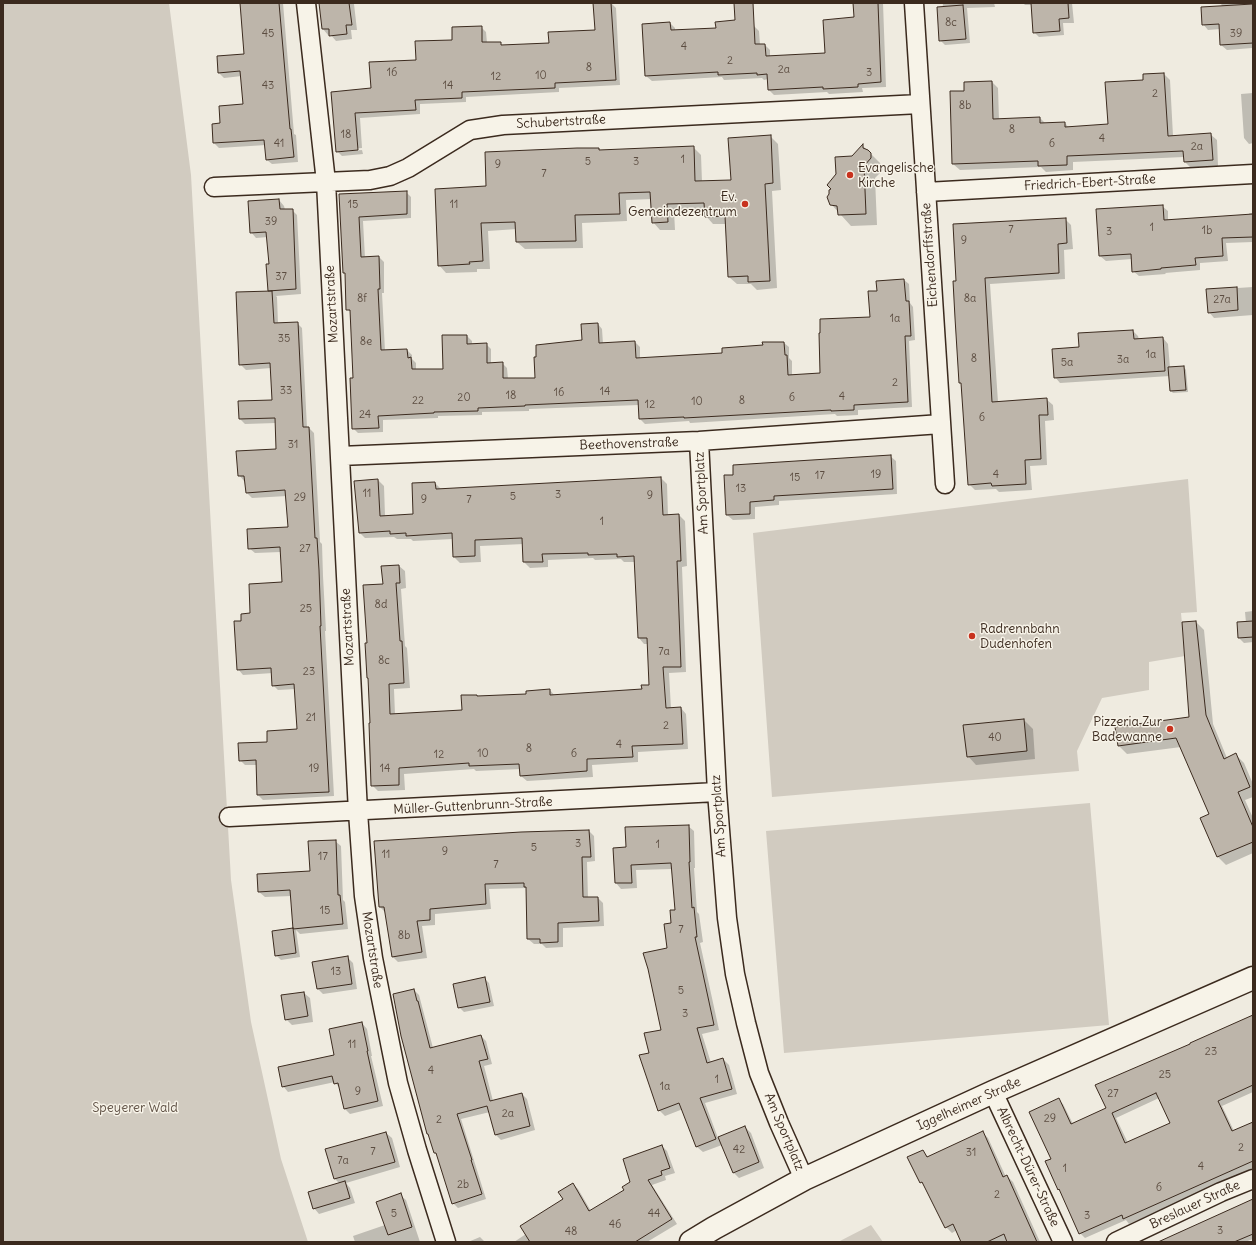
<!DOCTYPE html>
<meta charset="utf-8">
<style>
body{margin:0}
#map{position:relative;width:1256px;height:1245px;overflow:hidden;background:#efebe0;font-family:Delius,sans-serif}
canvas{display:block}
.frame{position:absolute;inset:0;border:4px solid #3b2a1e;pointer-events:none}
</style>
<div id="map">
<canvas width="1256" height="1245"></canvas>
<div class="frame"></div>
</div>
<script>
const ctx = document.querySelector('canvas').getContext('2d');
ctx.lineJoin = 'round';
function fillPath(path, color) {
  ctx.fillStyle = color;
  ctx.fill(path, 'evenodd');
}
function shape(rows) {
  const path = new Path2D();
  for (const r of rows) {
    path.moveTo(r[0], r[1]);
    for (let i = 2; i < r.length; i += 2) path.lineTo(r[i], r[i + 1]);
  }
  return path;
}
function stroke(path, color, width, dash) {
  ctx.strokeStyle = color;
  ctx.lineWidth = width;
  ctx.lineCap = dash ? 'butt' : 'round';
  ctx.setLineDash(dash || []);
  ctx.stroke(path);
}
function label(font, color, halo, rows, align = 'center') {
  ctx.font = font + ' Delius,sans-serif';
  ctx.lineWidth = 3;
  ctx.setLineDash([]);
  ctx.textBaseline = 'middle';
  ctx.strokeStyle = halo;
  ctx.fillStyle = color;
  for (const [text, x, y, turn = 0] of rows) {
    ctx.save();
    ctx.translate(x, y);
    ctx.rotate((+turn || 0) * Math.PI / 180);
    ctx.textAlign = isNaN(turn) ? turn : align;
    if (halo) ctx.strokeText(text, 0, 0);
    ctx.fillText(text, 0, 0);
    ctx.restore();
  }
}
fillPath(shape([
 [3,3,169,3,191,175,231,880,251,1022,281,1159,308,1242,3,1242],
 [1188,479,1197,612,1181,613,1185,656,1149,662,1149,690,1102,698,1077,751,1079,771,772,797,753,533],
 [1090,803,1109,1025,784,1053,766,831],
 [871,1225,883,1242,838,1242]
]), '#d1cbc0');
fillPath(shape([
 [241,3,283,3,294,134,296,135,298,162,272,164,267,160,266,145,219,148,214,143,221,124,244,105,242,76,224,78,219,73,246,55],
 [320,3,359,3,354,4,357,30,351,30,352,39,336,41,330,34,328,35,323,29],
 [611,3,616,8,620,85,559,88,559,92,466,97,466,102,420,104,420,114,360,118,362,148,340,150,340,152,362,150,363,154,342,156,337,151,332,93,372,89,417,61,481,27,486,32,487,43,500,43,503,46,550,44,596,31],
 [854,3,883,3,886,87,862,88,863,92,829,94,827,92,774,95,769,90,768,79,764,80,762,78,724,80,722,77,652,81,646,76,670,23,675,28,675,31,754,26,759,31,760,45,765,45,770,50,770,57,826,53,855,18],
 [943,3,994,3,995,7,967,8,970,43,945,45,940,40],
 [1023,3,1072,3,1074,23,1063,23,1064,35,1039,37,1034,32,1032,5,1025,5],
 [1221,3,1253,3,1253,71,1252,48,1227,50,1221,45,1220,29,1208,30,1203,24,1222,7],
 [1164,74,1170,80,1173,136,1210,134,1217,140,1218,166,1191,168,1185,162,1184,157,1073,162,1073,170,1046,172,1041,167,960,170,953,164,951,92,965,92,992,82,998,88,999,120,1040,118,1046,124,1065,123,1069,128,1109,125,1144,81,1144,75],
 [1253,93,1253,143,1249,144,1244,138,1241,94],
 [770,136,778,144,781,190,772,191,777,288,757,290,751,284,737,284,729,277,726,224,713,224,706,216,705,210,674,211,675,230,660,230,653,222,652,199,626,200,627,221,582,223,583,248,525,249,517,242,517,229,488,231,490,269,477,269,477,272,446,273,439,265,487,187,599,149,601,151,693,147,701,155,702,182,732,181],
 [863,146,882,165,883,170,875,178,877,225,851,226,831,204,852,157],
 [406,192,411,197,411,218,363,221,365,258,379,257,384,262,384,293,382,293,385,351,407,350,412,355,412,359,416,363,416,370,444,370,467,336,472,341,472,345,486,344,491,349,491,364,502,363,507,368,508,379,536,379,583,341,598,324,602,329,603,344,635,342,640,347,640,358,723,354,784,343,789,347,789,358,792,361,792,376,822,374,871,318,878,292,904,280,909,284,910,303,913,307,915,340,909,341,912,407,858,410,858,415,837,416,835,414,690,423,689,421,645,424,640,419,639,405,529,409,529,411,482,412,482,415,438,416,438,418,383,420,383,432,358,433,353,428,354,379,351,312,347,309,346,275,344,272,341,195],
 [279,200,284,206,285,210,292,210,297,215,301,294,276,296,277,297,278,324,297,323,302,328,307,428,309,428,314,433,320,542,322,544,323,576,326,631,325,631,334,796,263,800,258,795,257,765,245,765,240,760,268,743,298,730,296,689,278,690,273,685,273,673,243,675,238,669,242,622,283,583,281,552,255,553,249,548,289,528,287,496,252,498,247,493,246,481,244,481,239,475,277,450,276,423,245,424,240,419,273,401,271,368,246,370,240,364,270,292,269,290,270,265,268,237,256,238,251,232],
 [1162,206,1168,211,1168,221,1250,215,1249,213,1253,213,1253,242,1226,243,1228,261,1200,263,1200,270,1165,273,1166,274,1139,276,1133,271,1132,259,1106,261,1100,256],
 [1065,219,1071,225,1073,249,1064,250,1065,279,990,284,998,402,1046,399,1053,405,1054,420,1045,421,1047,465,1030,466,1032,490,999,492,996,489,975,490,969,484,962,385,960,382,958,282],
 [1253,287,1253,315,1214,318,1209,312,1207,290],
 [1133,331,1138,336,1139,340,1163,338,1168,344,1170,368,1184,367,1186,370,1188,392,1173,393,1171,391,1170,376,1060,383,1055,377,1080,348],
 [890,456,896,461,897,494,779,501,779,505,755,507,755,519,733,520,727,515,725,476],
 [661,478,667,484,668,516,679,515,685,521,687,566,682,567,686,672,669,673,671,709,681,708,686,714,688,749,638,752,638,762,592,765,593,777,527,781,521,776,521,769,476,771,474,769,404,774,405,790,378,791,372,785,371,724,370,680,368,678,368,644,384,585,399,566,405,571,406,588,401,589,405,646,407,648,410,688,394,689,395,715,463,711,478,697,527,695,550,690,555,696,643,690,650,686,648,644,644,644,639,638,635,562,624,562,621,559,595,560,593,558,548,560,548,567,530,568,524,562,524,544,480,546,481,562,460,563,454,557,453,539,413,541,411,539,397,539,394,537,365,538,360,533,355,482,378,480,384,486,385,516,414,515,435,483,441,489],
 [1253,611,1253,642,1244,643,1239,638,1246,623,1245,612],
 [1196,622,1204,630,1213,724,1227,758,1236,755,1244,763,1253,784,1253,797,1245,800,1253,818,1253,853,1226,865,1218,857,1201,819,1211,815,1181,747,1127,754,1119,746,1116,728,1190,718],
 [1024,720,1033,729,1035,759,976,765,968,756],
 [688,826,694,831,695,868,694,868,697,912,699,914,703,942,700,943,719,1030,702,1034,711,1063,723,1059,729,1065,737,1094,705,1103,718,1138,745,1127,751,1133,764,1168,739,1178,733,1172,722,1145,703,1152,697,1147,683,1109,665,1116,659,1110,650,1053,662,1030,668,949,676,911,672,869,636,870,637,888,621,889,616,883,627,848],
 [589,831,594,836,595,861,587,862,588,898,598,898,603,903,604,926,563,928,563,947,546,948,542,944,534,944,528,939,527,888,489,889,491,909,435,914,435,925,422,926,427,958,398,962,393,957,385,912,380,907],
 [335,841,341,846,343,900,345,902,348,929,300,934,296,930,300,957,281,960,276,955,292,929,294,931,292,896,265,897,259,892,311,872],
 [348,958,353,963,357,989,323,994,318,989],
 [484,978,489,983,494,1006,464,1012,459,1007],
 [414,990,419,995,433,1048,481,1036,486,1041,492,1064,484,1066,493,1101,522,1094,527,1099,535,1130,501,1140,496,1135,490,1112,461,1119,486,1199,458,1208,453,1203,438,1155,435,1153],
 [304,993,310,998,313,1022,292,1025,286,1019,283,996],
 [1253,1016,1253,1092,1222,1106,1234,1131,1253,1129,1253,1168,1129,1224,1126,1220,1085,1238,1080,1233,1062,1193,1058,1189,1052,1159,1058,1100,1063,1104,1073,1124,1107,1109,1191,1045],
 [1159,1098,1171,1123,1128,1143,1116,1118],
 [362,1023,367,1029,372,1056,371,1056,383,1106,350,1114,345,1109,340,1089,335,1082,288,1092,283,1086,335,1056],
 [982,1132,988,1138,1006,1177,1007,1176,1013,1182,1040,1242,1008,1242,1007,1240,1004,1242,962,1242,957,1230,952,1233,946,1227,926,1187,921,1182,909,1158,923,1151,928,1157],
 [386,1133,392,1138,400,1167,346,1183,350,1188,355,1203,319,1214,314,1208,339,1183,335,1179,326,1150],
 [662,1146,667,1151,675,1173,665,1176,666,1180,652,1185,677,1224,647,1242,514,1242,526,1234,564,1199,573,1184,578,1189,591,1211,625,1190],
 [400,1195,406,1200,420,1242,355,1242,353,1236,385,1225],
 [1253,1201,1253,1239,1245,1242,1161,1242],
 [480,1237,485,1242,468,1242]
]), '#0003');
const building = shape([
 [240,3,279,3,290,129,291,129,294,157,266,160,264,140,213,143,212,124,220,123,219,106,243,104,240,71,218,73,217,56,244,54,240,3],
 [319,3,349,3,352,25,346,25,347,34,329,36,329,29,322,29,319,3],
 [593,3,611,3,616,80,555,83,555,88,462,92,462,98,415,100,416,110,355,113,358,150,336,152,331,92,371,88,369,62,416,60,415,41,452,40,452,27,482,26,482,42,501,42,501,45,549,43,548,32,595,30,593,3],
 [734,3,753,3,755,44,765,44,766,56,825,53,823,20,854,17,853,3,878,3,881,82,858,84,858,87,823,89,823,87,768,90,767,74,757,75,757,73,718,75,718,72,645,76,642,24,670,22,671,30,716,28,715,22,735,20,734,3],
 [1031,3,1068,3,1069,18,1059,19,1060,31,1033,33,1031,3],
 [1253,4,1253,43,1220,45,1219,24,1202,25,1201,7,1253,4],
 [963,5,966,39,939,41,937,7,963,5],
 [1164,73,1168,136,1211,133,1213,160,1184,162,1183,151,1067,156,1067,165,1038,166,1038,161,952,164,950,91,964,91,964,82,992,81,993,119,1040,117,1040,123,1065,122,1065,127,1108,124,1105,82,1143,80,1143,74,1164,73],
 [771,135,773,183,765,184,770,281,748,282,748,276,728,277,725,216,705,217,704,203,667,204,668,222,652,223,650,192,619,193,620,214,575,215,576,241,516,242,515,222,481,223,483,261,469,262,470,264,438,266,435,189,486,186,485,152,577,148,599,148,599,150,694,146,695,181,731,180,728,138,771,135],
 [863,144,863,148,868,150,871,153,871,158,864,166,866,214,838,215,837,206,830,205,827,197,829,194,829,190,831,189,827,185,836,174,835,157,852,156,863,144],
 [407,191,407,214,359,217,361,257,379,256,380,289,378,289,381,350,407,349,408,358,411,357,412,369,443,369,442,335,467,335,467,344,487,343,487,363,503,362,503,378,535,378,534,357,536,357,536,345,582,340,581,324,598,323,599,343,635,341,636,358,722,353,722,348,763,345,762,342,784,342,785,355,787,355,788,375,820,373,819,333,820,333,820,319,870,317,868,291,877,291,876,281,904,279,906,301,909,301,911,336,905,336,908,402,854,405,854,410,831,411,831,410,684,418,684,417,639,419,638,400,525,405,525,406,478,408,478,411,434,412,434,413,378,416,379,428,352,429,350,378,353,378,350,310,346,310,345,273,343,273,339,194,407,191],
 [279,199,280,209,293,209,296,289,268,291,266,264,269,264,266,232,250,233,248,201,279,199],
 [1163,205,1164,220,1253,214,1253,237,1222,238,1223,256,1195,258,1196,265,1161,268,1161,269,1132,272,1131,254,1099,256,1096,209,1163,205],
 [1066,218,1067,243,1058,244,1059,273,985,278,992,402,1047,398,1048,415,1039,415,1041,459,1025,460,1026,484,992,486,991,483,968,485,961,383,959,383,955,318,953,281,956,281,953,224,1066,218],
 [1237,287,1238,310,1208,313,1206,289,1237,287],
 [272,291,274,323,298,322,303,427,309,427,315,538,317,538,319,570,321,626,320,626,329,792,257,795,256,760,239,761,238,743,267,742,267,731,297,729,294,684,272,686,271,668,237,670,234,621,241,621,241,614,250,613,249,584,282,582,280,547,248,549,247,529,288,527,285,490,246,493,244,476,238,476,236,451,276,449,275,418,239,419,238,401,272,400,270,363,239,365,236,292,272,291],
 [1133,330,1134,339,1163,337,1165,371,1054,378,1052,349,1079,347,1078,333,1133,330],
 [1184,366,1186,390,1170,391,1168,367,1184,366],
 [891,455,893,489,774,496,774,500,750,502,750,514,726,515,724,475,733,475,733,465,891,455],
 [661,477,663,515,679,514,681,561,677,561,681,667,663,667,666,708,681,707,683,744,632,746,633,757,587,759,587,771,520,776,519,764,469,766,469,763,399,768,399,785,371,786,369,723,370,723,368,678,367,678,365,643,367,643,363,585,383,584,381,566,399,565,400,583,396,583,400,641,402,641,404,683,389,684,390,714,462,710,461,695,477,695,477,696,526,694,526,691,550,689,550,695,642,689,641,685,649,685,647,638,638,638,634,556,617,557,617,554,588,555,588,553,542,554,543,562,523,562,522,538,475,540,475,556,453,557,452,533,406,536,406,533,390,534,390,531,359,533,354,481,378,479,380,516,413,514,412,483,435,482,436,489,661,477],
 [1196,621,1206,715,1224,759,1236,753,1250,787,1238,792,1253,827,1253,842,1217,857,1200,818,1209,814,1176,738,1118,746,1115,727,1189,717,1182,622,1196,621],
 [1253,621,1253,637,1238,638,1237,622,1253,621],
 [1024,719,1027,751,967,757,963,725,1024,719],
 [689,825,690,862,689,862,692,908,694,907,697,937,695,937,714,1025,697,1028,707,1063,723,1058,732,1089,700,1098,716,1139,696,1147,679,1103,658,1111,639,1055,649,1053,644,1033,661,1030,648,969,643,953,667,948,664,924,671,923,670,910,675,910,671,863,631,865,632,883,615,883,613,848,626,847,625,827,689,825],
 [589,830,591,857,582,857,583,897,598,897,599,921,558,923,558,942,540,943,540,939,527,939,526,887,524,887,524,883,485,884,486,904,430,909,430,920,417,921,422,952,392,957,384,907,379,907,374,841,521,832,589,830],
 [336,840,338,895,340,895,343,924,293,929,290,890,258,892,257,874,310,871,308,841,336,840],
 [293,928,296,953,275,956,272,931,293,928],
 [348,956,352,984,317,989,312,962,348,956],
 [485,977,490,1002,458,1008,453,984,485,977],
 [414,989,417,1001,418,1001,430,1048,481,1035,488,1059,479,1061,490,1101,522,1093,530,1126,495,1135,487,1106,457,1114,472,1160,471,1160,482,1194,452,1204,436,1153,434,1153,428,1134,427,1134,401,1036,393,994,414,989],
 [304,992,308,1016,285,1020,281,995,304,992],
 [1253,1015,1253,1085,1218,1101,1232,1131,1253,1122,1253,1161,1123,1219,1122,1215,1079,1234,1059,1189,1058,1190,1045,1161,1051,1159,1029,1112,1059,1098,1071,1124,1106,1108,1095,1085,1190,1044,1190,1043,1253,1015],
 [1156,1093,1170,1123,1125,1143,1112,1113,1156,1093],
 [362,1022,368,1051,367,1051,378,1101,344,1109,338,1083,334,1084,332,1076,282,1087,278,1067,334,1055,329,1029,362,1022],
 [745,1126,759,1162,733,1173,718,1137,745,1126],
 [983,1131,1003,1177,1007,1175,1037,1242,1007,1242,1004,1234,987,1242,961,1242,953,1224,945,1228,922,1182,920,1183,907,1157,923,1150,927,1157,983,1131],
 [386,1132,395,1162,334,1179,325,1149,386,1132],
 [662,1145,670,1168,661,1171,662,1175,648,1180,672,1219,635,1242,530,1242,520,1226,563,1199,558,1192,573,1183,589,1211,624,1190,622,1187,630,1182,623,1159,662,1145],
 [345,1181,350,1198,313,1209,308,1192,345,1181],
 [401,1193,412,1227,388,1235,376,1202,401,1193],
 [1253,1199,1253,1234,1234,1242,1158,1242,1253,1199]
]);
fillPath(building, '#bdb5aa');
stroke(building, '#3b2a1e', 1);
const minor = shape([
 [306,3,326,182,358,812,364,896,373,958,398,1083,417,1150,446,1242],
 [914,3,945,484],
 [214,187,370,180,390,176,408,168,470,130,503,125,920,104],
 [926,192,1253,174],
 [699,441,717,792,727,918,735,974,746,1023,759,1073,779,1123,804,1179],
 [340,456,699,441,941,424],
 [229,817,717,792],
 [993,1092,1063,1242],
 [1116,1242,1221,1192,1253,1179]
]);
const tertiary = shape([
 [691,1242,714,1228,804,1179,993,1092,1253,978]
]);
stroke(minor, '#3b2a1e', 21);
stroke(tertiary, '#3b2a1e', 25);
stroke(minor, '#f7f3e8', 18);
stroke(tertiary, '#f7f3e8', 22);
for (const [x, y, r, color] of [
 [850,175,4,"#c8321e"],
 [745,204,4,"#c8321e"],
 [972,636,4,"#c8321e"],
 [1170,729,4,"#c8321e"]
]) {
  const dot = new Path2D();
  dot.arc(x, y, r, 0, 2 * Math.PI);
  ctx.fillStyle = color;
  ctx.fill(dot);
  stroke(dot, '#f7f3e8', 1.5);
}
label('11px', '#5c4d41', null, [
 ["8c",951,23],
 ["45",268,34],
 ["39",1236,34],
 ["4",684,47],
 ["2",730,61],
 ["8",589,68],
 ["2a",784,70],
 ["16",392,73],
 ["3",869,73],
 ["10",541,76],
 ["12",496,77],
 ["43",268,86],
 ["14",448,86],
 ["2",1155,94],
 ["8b",965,106],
 ["8",1012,130],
 ["18",346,135],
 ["4",1102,139],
 ["41",279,144],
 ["6",1052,144],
 ["2a",1197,147],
 ["1",683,160],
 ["5",588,162],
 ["3",636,162],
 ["9",498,165],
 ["7",544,174],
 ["15",353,205],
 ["11",454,205],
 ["39",271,222],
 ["1",1152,228],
 ["7",1011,230],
 ["1b",1207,231],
 ["3",1109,232],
 ["9",964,241],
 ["37",281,277],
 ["8f",362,299],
 ["8a",970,299],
 ["27a",1222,300],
 ["1a",895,319],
 ["35",284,339],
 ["8e",366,342],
 ["1a",1151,355],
 ["8",974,359],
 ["3a",1123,360],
 ["5a",1067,363],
 ["2",895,383],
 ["33",286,391],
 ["14",605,392],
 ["16",559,393],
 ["18",511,396],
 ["4",842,397],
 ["20",464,398],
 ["6",792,398],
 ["22",418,401],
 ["8",742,401],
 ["10",697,402],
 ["12",650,405],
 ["24",365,415],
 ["6",982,418],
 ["31",293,445],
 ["19",876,475],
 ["4",996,475],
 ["17",820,476],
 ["15",795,478],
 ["13",741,489],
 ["11",367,494],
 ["3",558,495],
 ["9",650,496],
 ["5",513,497],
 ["29",300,498],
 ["9",424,500],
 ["7",469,500],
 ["1",602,522],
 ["27",305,549],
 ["8d",381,605],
 ["25",306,609],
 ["7a",664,652],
 ["8c",384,661],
 ["23",309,672],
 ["21",311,718],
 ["2",666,726],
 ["40",995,738],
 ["4",619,745],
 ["8",529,749],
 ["10",483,754],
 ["6",574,754],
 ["12",439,755],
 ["19",314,769],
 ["14",385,769],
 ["3",578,844],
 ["1",658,845],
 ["5",534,848],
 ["9",445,852],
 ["11",386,855],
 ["17",323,857],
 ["7",496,865],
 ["15",325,911],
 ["7",681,930],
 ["8b",404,936],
 ["13",336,972],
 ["5",681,991],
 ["3",685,1014],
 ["11",352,1045],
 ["23",1211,1052],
 ["4",431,1071],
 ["25",1165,1075],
 ["1",717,1080],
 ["1a",665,1087],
 ["9",358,1092],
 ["27",1113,1094],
 ["2a",508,1114],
 ["29",1050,1119],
 ["2",439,1120],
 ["2",1241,1148],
 ["42",739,1150],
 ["7",373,1152],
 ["31",971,1153],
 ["7a",343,1161],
 ["4",1201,1167],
 ["1",1065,1169],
 ["2b",463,1185],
 ["6",1159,1188],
 ["2",997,1195],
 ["5",394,1214],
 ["44",654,1214],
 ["3",1087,1216],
 ["46",615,1225],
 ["3",1220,1231],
 ["48",571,1232]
]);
label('13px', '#3b2a1e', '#f7f3e8', [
 ["Schubertstraße",561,122,-3],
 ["Friedrich-Ebert-Straße",1090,183,-3],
 ["Eichendorffstraße",930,255,-94],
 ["Mozartstraße",332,304,-93],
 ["Beethovenstraße",629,444,-2],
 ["Am Sportplatz",702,493,-93],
 ["Mozartstraße",348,627,-93],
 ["Müller-Guttenbrunn-Straße",473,806,-3],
 ["Am Sportplatz",719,816,-94],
 ["Mozartstraße",372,950,81],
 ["Iggelheimer Straße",969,1104,-24],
 ["Am Sportplatz",784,1132,67],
 ["Albrecht-Dürer-Straße",1028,1167,65],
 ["Breslauer Straße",1195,1205,-25]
]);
label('13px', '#3b2a1e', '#f7f3e8', [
 ["Evangelische",858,168],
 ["Kirche",858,183],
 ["Ev.",737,197,"right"],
 ["Gemeindezentrum",737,212,"right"],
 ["Radrennbahn",980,629],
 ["Dudenhofen",980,644],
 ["Pizzeria Zur",1162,722,"right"],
 ["Badewanne",1162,737,"right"]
], 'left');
label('13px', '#605246', '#f7f3e8', [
 ["Speyerer Wald",135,1108]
]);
</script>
